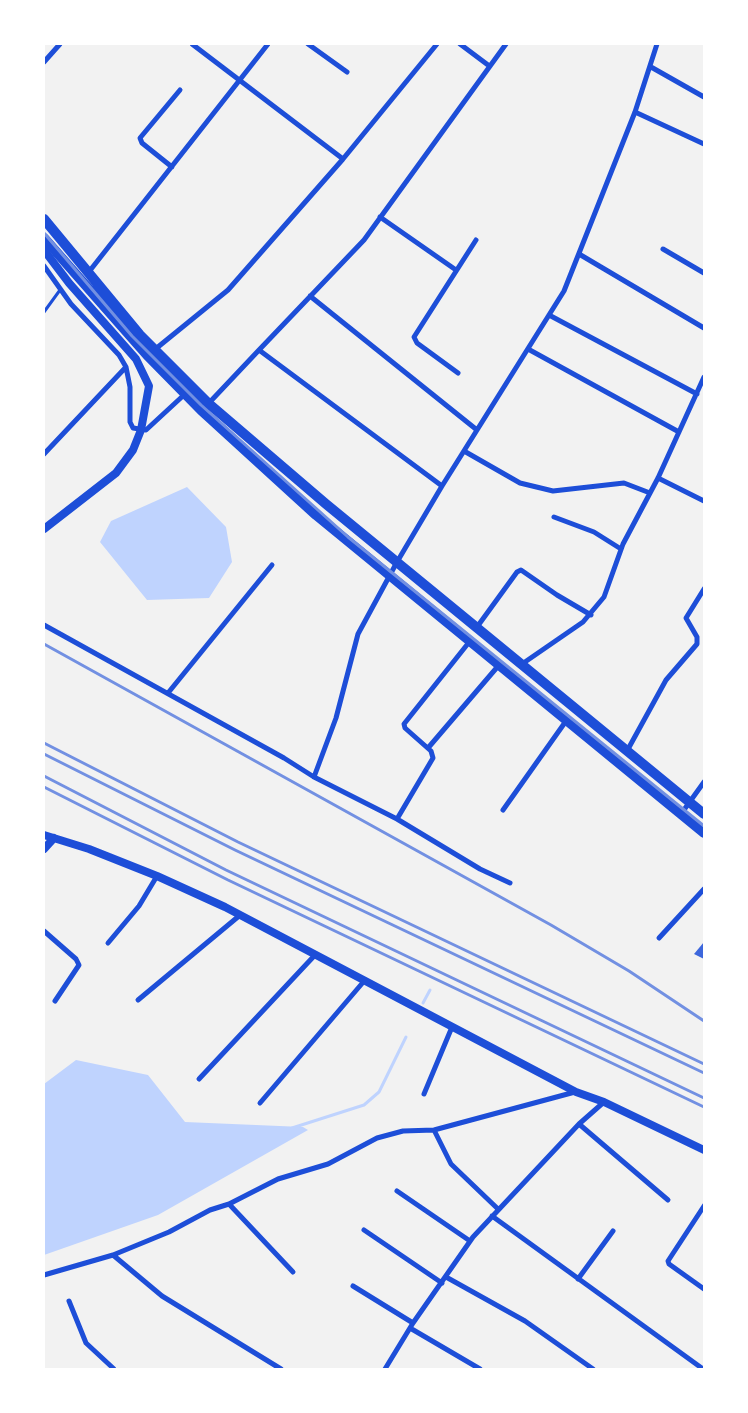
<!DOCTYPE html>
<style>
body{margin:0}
#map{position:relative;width:748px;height:1413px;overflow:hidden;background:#f2f2f2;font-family:Poppins,sans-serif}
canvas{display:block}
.frame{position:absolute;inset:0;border:45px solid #fff;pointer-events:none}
</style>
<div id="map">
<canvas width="748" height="1413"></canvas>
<div class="frame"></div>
</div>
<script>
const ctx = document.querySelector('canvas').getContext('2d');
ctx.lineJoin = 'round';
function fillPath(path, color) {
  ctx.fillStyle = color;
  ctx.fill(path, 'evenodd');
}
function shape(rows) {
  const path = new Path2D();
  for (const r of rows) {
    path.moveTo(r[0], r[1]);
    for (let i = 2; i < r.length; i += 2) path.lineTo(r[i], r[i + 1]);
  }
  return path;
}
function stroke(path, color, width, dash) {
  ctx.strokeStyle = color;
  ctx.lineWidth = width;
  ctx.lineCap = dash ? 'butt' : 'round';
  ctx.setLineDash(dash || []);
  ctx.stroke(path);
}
fillPath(shape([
 [187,487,226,527,232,562,209,598,147,600,100,542,111,521],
 [76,1060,148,1075,185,1122,303,1127,308,1130,158,1215,44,1255,44,1084]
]), '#bfd3fe');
stroke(shape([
 [423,1003,430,990],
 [292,1128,364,1105,379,1092,406,1037]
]), '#bfd3fe', 3);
fillPath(shape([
 [704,942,704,959,694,954]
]), '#3d67dc');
stroke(shape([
 [44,312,60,290]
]), '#1d4ed8', 3);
stroke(shape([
 [192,44,343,159],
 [308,44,347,72],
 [460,44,488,65],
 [44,62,60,44],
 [651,67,704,97],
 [635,112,704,144],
 [172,167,142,143,140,138,180,90],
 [380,217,456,270],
 [663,249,704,273],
 [579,254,704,328],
 [44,266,71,304,119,355,126,367,130,387,130,422,133,428,146,430,185,394],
 [88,273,268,44],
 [310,296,477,430],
 [549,315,697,394],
 [528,349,679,432],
 [153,351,228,290,343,159,437,44],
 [458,373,417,343,414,337,476,240],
 [208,404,259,350],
 [464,451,520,483,553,491,624,483,650,493],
 [44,454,126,367],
 [658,478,704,501],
 [442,486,259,350,364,240,506,44],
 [554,517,594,532,621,549],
 [44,625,284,758,314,777,397,819,480,869,510,883],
 [477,627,517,572,521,570,557,595,591,615],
 [522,664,583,622,604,597,623,544,658,478,704,377],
 [168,693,272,565],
 [428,748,499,665],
 [627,751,666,680,697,644,697,637,686,618,704,589],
 [314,777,336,718,358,634,397,562,442,486,564,291,635,112,657,44],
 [503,810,566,721],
 [681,814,704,782],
 [397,819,433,758,431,751,405,728,404,724,470,641],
 [44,931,76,959,79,965,55,1001],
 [659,938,704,889],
 [108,943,139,906,157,876],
 [138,1000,239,916],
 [199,1079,315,955],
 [424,1094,452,1027],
 [260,1103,365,980],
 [579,1124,668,1200],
 [434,1130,451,1164,498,1209],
 [397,1191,470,1241],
 [229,1204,293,1272],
 [704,1206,668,1261,669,1264,704,1289],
 [492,1216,703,1369],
 [364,1230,442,1283],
 [113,1255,169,1232,210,1210,229,1204,278,1179,328,1164,377,1138,403,1131,434,1130,575,1092],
 [44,1275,113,1255,162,1296,281,1369],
 [446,1277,525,1321,593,1369],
 [578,1279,613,1231],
 [353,1286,413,1323],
 [69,1301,86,1343,114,1369],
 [410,1328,480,1369],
 [385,1369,413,1323,473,1237,579,1124,604,1102]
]), '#1d4ed8', 5);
stroke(shape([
 [44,250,69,283,136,359,149,386,141,430,133,450,116,473,44,529],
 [44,835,89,849,157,876,225,907,576,1092,604,1102,704,1150],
 [44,849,54,838]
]), '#1d4ed8', 8);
stroke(shape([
 [44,219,140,335,208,403,326,504,704,814],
 [44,238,147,355,201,410,316,515,704,833]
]), '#1d4ed8', 10);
stroke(shape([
 [44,233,132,336,201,405,348,537,704,826],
 [44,644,551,925,629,971,704,1021],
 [44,743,238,842,704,1064],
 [44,754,235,850,704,1073],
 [44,776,226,870,704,1098],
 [44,787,228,880,704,1107]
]), '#7290e2', 3);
</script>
